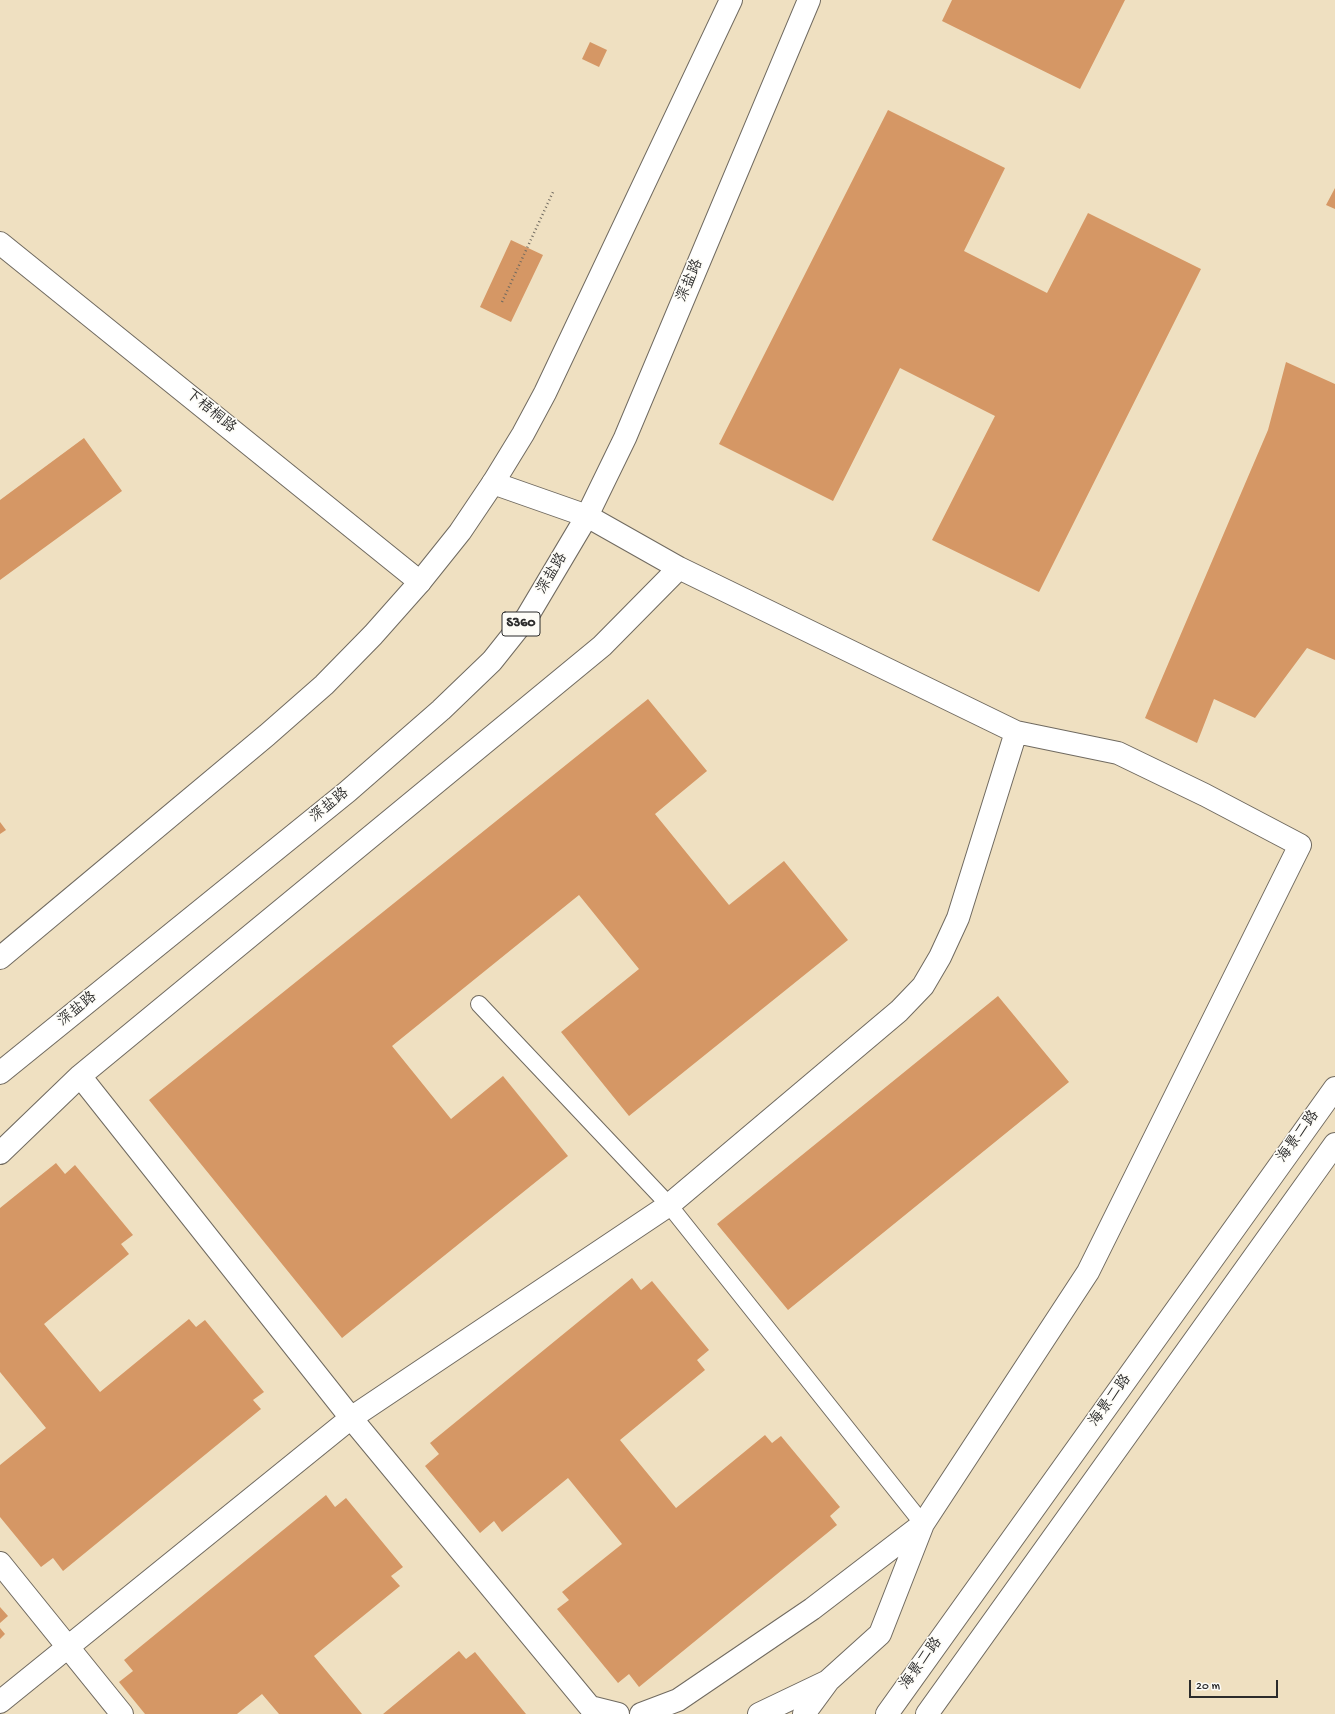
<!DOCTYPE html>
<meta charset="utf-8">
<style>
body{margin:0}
#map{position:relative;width:1335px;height:1714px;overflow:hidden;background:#efe0c1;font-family:"Gochi Hand",sans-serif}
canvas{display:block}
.scale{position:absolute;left:1189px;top:1680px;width:89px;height:18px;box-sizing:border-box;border:2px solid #2b2b2b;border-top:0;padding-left:5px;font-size:12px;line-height:14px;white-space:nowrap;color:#2b2b2b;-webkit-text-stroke:3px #fdfcf7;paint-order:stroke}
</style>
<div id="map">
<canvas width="1335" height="1714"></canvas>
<div class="scale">20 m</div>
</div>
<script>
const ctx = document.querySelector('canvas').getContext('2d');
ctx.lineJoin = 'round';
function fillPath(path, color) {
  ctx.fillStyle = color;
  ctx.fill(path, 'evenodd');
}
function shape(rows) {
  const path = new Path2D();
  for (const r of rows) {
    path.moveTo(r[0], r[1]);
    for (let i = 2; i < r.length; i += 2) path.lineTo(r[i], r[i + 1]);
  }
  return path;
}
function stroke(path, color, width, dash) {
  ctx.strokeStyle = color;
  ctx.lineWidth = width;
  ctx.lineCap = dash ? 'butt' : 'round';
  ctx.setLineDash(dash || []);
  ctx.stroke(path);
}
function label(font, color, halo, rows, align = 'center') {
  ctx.font = font + ' "Gochi Hand","LXGW WenKai TC",sans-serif';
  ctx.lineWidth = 3.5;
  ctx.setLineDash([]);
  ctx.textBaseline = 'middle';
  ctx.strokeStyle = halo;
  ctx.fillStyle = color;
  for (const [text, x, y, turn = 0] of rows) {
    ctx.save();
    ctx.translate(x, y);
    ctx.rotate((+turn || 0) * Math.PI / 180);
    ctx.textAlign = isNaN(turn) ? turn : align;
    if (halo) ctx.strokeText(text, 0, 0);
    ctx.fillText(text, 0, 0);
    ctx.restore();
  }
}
fillPath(shape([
 [952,0,1125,0,1080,89,942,21],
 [590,42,607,50,599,67,582,59],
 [888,110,1005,168,964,251,1047,293,1088,213,1201,269,1039,592,932,540,995,416,900,368,833,501,719,444],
 [1335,188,1335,209,1326,205],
 [511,240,543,255,511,322,480,307],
 [1286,362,1335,384,1335,660,1307,648,1255,718,1214,699,1197,743,1145,718,1268,430],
 [84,438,122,491,0,580,0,500],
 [648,699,707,771,655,814,729,905,784,861,848,940,629,1116,561,1032,639,969,579,895,392,1046,451,1119,503,1076,568,1156,342,1338,149,1100],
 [0,822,6,830,0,834],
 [998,996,1069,1082,788,1310,717,1224],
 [56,1163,65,1174,75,1165,133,1235,121,1244,129,1254,44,1324,100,1392,189,1319,196,1327,205,1320,264,1392,253,1400,261,1409,63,1571,53,1558,41,1567,0,1517,0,1465,46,1428,0,1372,0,1208],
 [632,1278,641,1290,652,1281,709,1350,697,1360,705,1370,620,1440,676,1508,765,1435,772,1443,781,1436,840,1507,830,1516,837,1525,639,1687,629,1674,618,1683,557,1609,569,1600,562,1592,622,1544,568,1478,502,1532,494,1521,480,1533,425,1466,439,1454,430,1443],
 [326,1495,335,1507,346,1498,403,1567,391,1576,400,1586,314,1656,362,1714,279,1714,262,1694,237,1714,145,1714,119,1682,133,1671,124,1660],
 [0,1607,8,1616,0,1623],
 [0,1628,5,1634,0,1639],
 [459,1651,466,1659,475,1652,526,1714,383,1714]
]), '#d59765');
const lane = shape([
 [479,1004,669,1205,923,1524]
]);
const street = shape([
 [0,243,420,582],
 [493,483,587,516,679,568,1016,732,1118,753,1205,795,1300,845,1088,1272,923,1524,812,1609,678,1700,641,1714],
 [80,1076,351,1418,590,1707,618,1714],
 [0,1153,80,1076,602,646,679,568],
 [0,1563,122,1714],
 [0,1702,351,1418,669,1205,899,1011,923,986,940,957,958,918,1016,732],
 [759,1714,826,1682],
 [804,1714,829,1680,880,1634,923,1524]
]);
const secondary = shape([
 [887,1714,1335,1088],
 [927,1714,1335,1144]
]);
const primary = shape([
 [0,958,267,735,324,685,373,635,420,582,460,532,493,483,523,434,545,393,731,0],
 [0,1073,347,792,441,710,492,661,527,617,587,516,625,438,809,0]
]);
stroke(lane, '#706a60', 18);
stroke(street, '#706a60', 24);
stroke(secondary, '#706a60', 24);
stroke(primary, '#706a60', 24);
stroke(shape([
 [502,302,553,192]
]), '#706a60', 2.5, [1, 3]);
stroke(lane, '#fff', 16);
stroke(street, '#fff', 22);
stroke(secondary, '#fff', 22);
stroke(primary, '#fff', 22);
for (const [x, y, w] of [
 [521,624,38]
]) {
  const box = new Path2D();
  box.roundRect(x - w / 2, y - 12, w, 24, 3);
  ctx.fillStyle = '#fdfcf7';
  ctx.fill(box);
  stroke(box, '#2b2b2b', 1);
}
label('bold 14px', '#2b2b2b', null, [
 ["S360",521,624]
]);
label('15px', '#2b2b2b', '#fdfcf7', [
 ["深盐路",691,281,-67],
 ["下梧桐路",210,412,39],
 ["深盐路",553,574,-59],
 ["深盐路",330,806,-39],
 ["深盐路",78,1010,-39],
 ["海景二路",1299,1137,-54],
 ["海景二路",1111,1401,-54],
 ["海景二路",922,1664,-54]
]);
</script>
